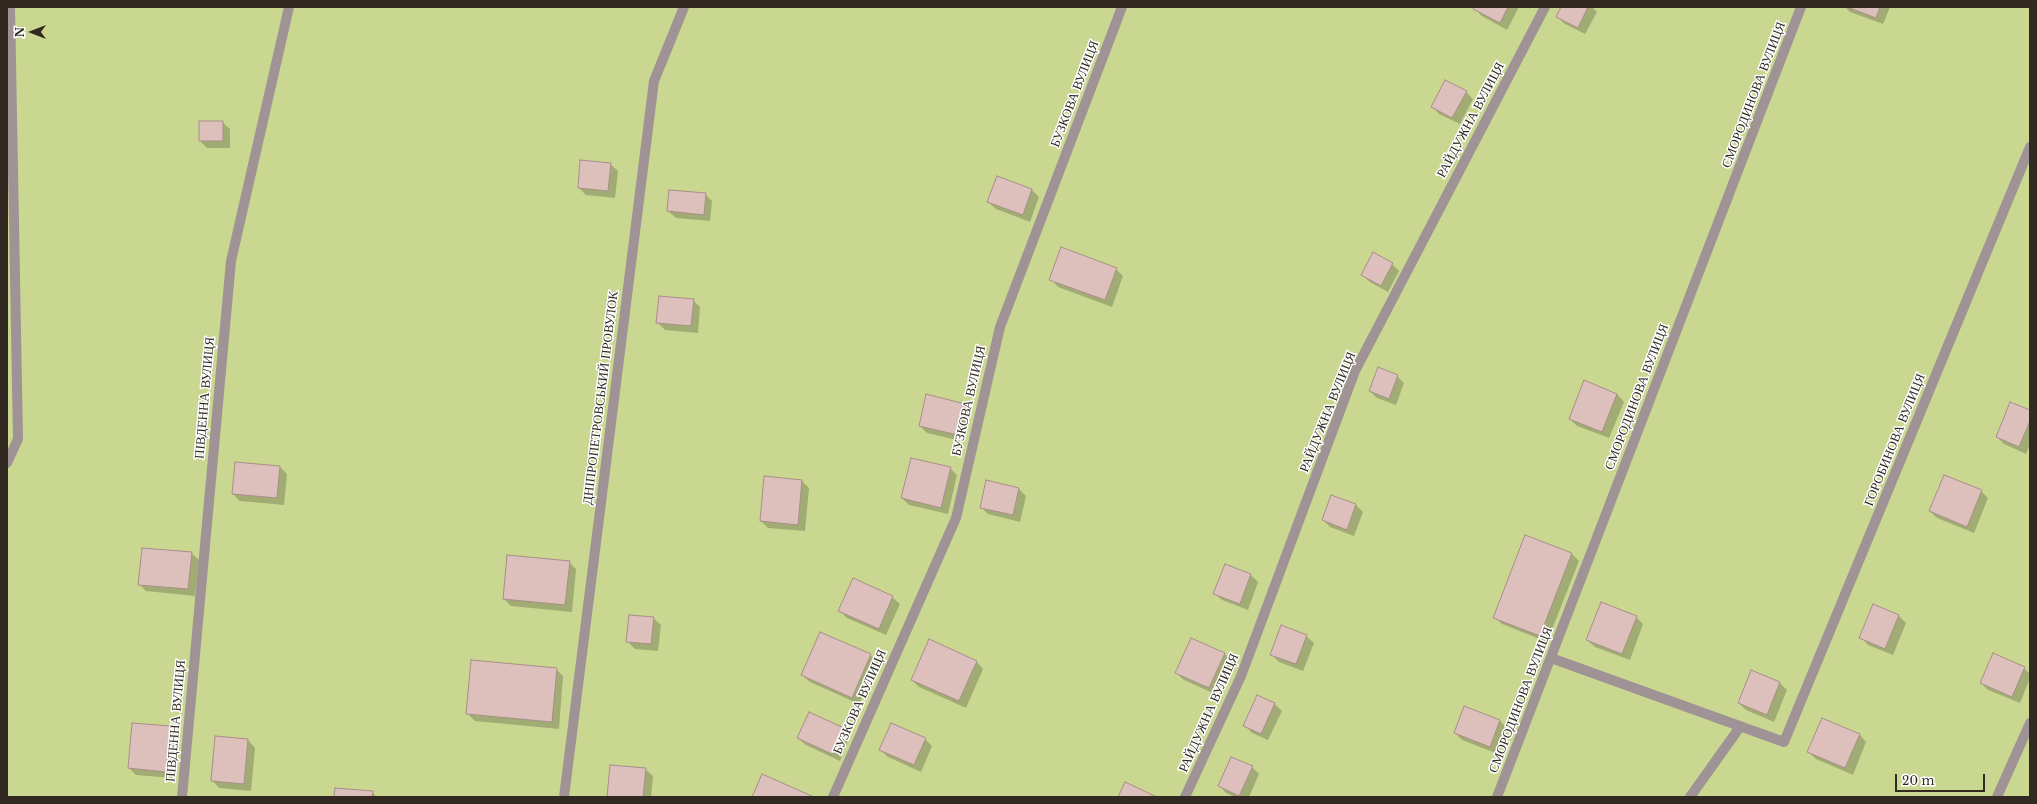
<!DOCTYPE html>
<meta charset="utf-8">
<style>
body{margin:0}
#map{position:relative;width:2037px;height:804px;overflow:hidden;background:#f3decb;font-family:"Libre Baskerville",serif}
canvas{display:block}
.frame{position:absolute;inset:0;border:8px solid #312922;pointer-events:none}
.north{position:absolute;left:12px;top:12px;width:40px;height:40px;-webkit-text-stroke:3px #fff;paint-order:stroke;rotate:270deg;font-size:11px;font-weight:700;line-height:16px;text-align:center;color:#312922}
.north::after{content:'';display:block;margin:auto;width:14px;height:18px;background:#312922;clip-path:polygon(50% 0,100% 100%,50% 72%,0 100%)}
.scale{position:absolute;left:1895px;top:774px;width:90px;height:18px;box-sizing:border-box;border:2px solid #312922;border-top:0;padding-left:5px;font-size:12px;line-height:14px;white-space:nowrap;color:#312922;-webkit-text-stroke:3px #fff;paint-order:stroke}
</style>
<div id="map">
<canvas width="2037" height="804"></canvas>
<div class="frame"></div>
<div class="north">N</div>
<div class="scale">20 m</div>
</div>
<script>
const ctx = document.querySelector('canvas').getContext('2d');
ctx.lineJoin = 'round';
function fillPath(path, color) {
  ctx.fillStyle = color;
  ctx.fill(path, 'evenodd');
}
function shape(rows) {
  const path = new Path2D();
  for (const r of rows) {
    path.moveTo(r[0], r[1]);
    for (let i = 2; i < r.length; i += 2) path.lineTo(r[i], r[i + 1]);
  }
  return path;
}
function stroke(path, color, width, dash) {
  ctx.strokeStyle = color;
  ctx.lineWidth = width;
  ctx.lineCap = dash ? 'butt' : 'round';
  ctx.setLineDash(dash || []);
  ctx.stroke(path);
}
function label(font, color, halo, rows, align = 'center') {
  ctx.font = font + ' "Libre Baskerville",serif';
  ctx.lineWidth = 3;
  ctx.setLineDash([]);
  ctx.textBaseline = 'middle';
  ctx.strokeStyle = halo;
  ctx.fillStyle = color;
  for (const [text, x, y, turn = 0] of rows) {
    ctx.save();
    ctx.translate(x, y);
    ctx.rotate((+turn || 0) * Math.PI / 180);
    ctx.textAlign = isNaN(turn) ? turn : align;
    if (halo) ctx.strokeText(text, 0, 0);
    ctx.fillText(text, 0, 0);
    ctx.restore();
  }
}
fillPath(shape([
 [7,7,2030,7,2030,797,7,797]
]), '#cad791');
fillPath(shape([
 [1476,7,1519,7,1507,30,1482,16,1475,9],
 [1563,7,1592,7,1597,12,1585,34,1565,24,1557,17],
 [1845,7,1890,7,1883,24,1850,12],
 [1466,92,1473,99,1460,124,1439,114,1432,106],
 [222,122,230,129,230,148,207,148,200,141],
 [610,164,618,171,615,198,586,195,579,188],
 [998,177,1032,190,1039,197,1030,222,996,209,988,202],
 [705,194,712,201,710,221,676,218,668,211],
 [1392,264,1399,271,1388,292,1370,282,1362,275],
 [1116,269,1123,276,1112,307,1058,287,1051,279],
 [693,300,700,307,698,333,665,330,657,322],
 [1397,376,1404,383,1396,405,1377,398,1370,391],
 [1617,394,1624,402,1609,438,1577,426,1570,419],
 [964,404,971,412,965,442,927,433,920,426],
 [2030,412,2030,444,2026,454,2004,444,1997,437],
 [236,463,280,467,287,474,284,505,240,501,233,494],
 [950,468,957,475,948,514,909,505,902,498],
 [802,481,809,488,805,531,768,528,761,521],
 [986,481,1019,489,1026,496,1020,522,988,514,981,507],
 [1981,491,1988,498,1974,533,1937,518,1930,511],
 [1356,505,1363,512,1354,536,1330,527,1323,520],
 [191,553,199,560,195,596,146,591,139,584],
 [1572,554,1579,561,1547,642,1502,624,1495,617],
 [569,562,576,569,572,612,511,606,504,599],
 [1225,565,1251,575,1258,582,1248,610,1222,600,1214,593],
 [892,597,900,604,886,635,847,618,840,611],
 [1874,605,1899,616,1906,623,1893,655,1868,645,1861,637],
 [1636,617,1643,624,1630,660,1595,647,1587,640],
 [653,618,661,625,658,651,635,649,627,641],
 [1306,636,1314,643,1303,671,1279,662,1272,655],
 [1192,639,1225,654,1232,661,1217,695,1184,680,1176,673],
 [870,655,878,662,859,704,810,682,802,675],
 [976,661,983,669,966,708,919,687,912,680],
 [2024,668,2030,674,2030,678,2020,703,1988,690,1981,683],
 [556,669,563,676,559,729,475,721,468,714],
 [1752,671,1780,683,1787,690,1774,722,1746,710,1739,703],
 [1258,696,1275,704,1282,711,1268,740,1252,733,1245,725],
 [1465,707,1500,721,1507,728,1498,754,1462,740,1455,733],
 [169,727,176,735,173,778,136,775,129,768],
 [843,729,850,736,840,761,806,745,798,738],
 [1859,734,1866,742,1853,775,1816,759,1808,752],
 [216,737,248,740,255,748,251,791,219,788,212,780],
 [925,739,932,746,921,772,888,757,881,750],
 [1252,767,1259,774,1249,797,1235,797,1226,793,1219,785],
 [645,769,653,776,651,797,608,797],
 [372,792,377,797,335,797]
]), '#0003');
const building = shape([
 [1475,7,1508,7,1500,23,1473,9,1475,7],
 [1561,7,1588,7,1578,28,1556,17,1561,7],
 [1847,7,1880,7,1876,18,1847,7],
 [1445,80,1467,91,1452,118,1431,107,1445,80],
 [199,121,223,121,223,141,199,141,199,121],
 [580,160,611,163,608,191,578,188,580,160],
 [997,176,1032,189,1023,215,987,202,997,176],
 [669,190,706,193,704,215,667,211,669,190],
 [1061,247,1117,268,1105,300,1049,280,1061,247],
 [1373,252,1393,263,1381,286,1361,275,1373,252],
 [659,296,694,299,691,326,656,323,659,296],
 [1378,367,1398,375,1389,399,1369,391,1378,367],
 [1584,380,1617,394,1602,432,1569,419,1584,380],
 [926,394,965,404,958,435,919,426,926,394],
 [2010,402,2030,410,2030,421,2019,447,1996,437,2010,402],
 [911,458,951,467,941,508,901,498,911,458],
 [235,462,280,466,277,498,232,494,235,462],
 [1944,475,1982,490,1967,527,1929,511,1944,475],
 [764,476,802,480,798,525,760,521,764,476],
 [986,480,1019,488,1013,515,980,508,986,480],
 [1331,495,1356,504,1347,530,1322,520,1331,495],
 [1525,535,1572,553,1540,636,1493,618,1525,535],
 [142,548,192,552,188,589,138,585,142,548],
 [507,555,570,561,565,605,503,599,507,555],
 [1225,564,1251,574,1240,604,1213,594,1225,564],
 [853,578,893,596,879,629,838,611,853,578],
 [1601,602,1637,616,1622,654,1586,640,1601,602],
 [1873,604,1899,615,1885,649,1859,638,1873,604],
 [629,615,654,617,651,644,626,642,629,615],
 [1281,625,1307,635,1296,664,1270,655,1281,625],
 [820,632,871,654,852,698,801,675,820,632],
 [1191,638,1225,653,1209,688,1175,673,1191,638],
 [929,639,977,661,959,701,911,680,929,639],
 [1993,653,2025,667,2012,697,1980,683,1993,653],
 [471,660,557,668,552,722,466,714,471,660],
 [1751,670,1780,682,1767,715,1738,703,1751,670],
 [1257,695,1275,703,1261,734,1243,726,1257,695],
 [1464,706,1500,720,1490,747,1454,733,1464,706],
 [809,712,844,728,832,754,797,738,809,712],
 [1822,718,1860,734,1845,768,1807,752,1822,718],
 [132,723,170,726,166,772,128,768,132,723],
 [891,723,926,738,914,765,879,750,891,723],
 [215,736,248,739,244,784,211,781,215,736],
 [1231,757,1253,766,1239,796,1218,786,1231,757],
 [610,765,646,768,643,797,607,797,610,765],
 [762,774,814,797,752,797,762,774],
 [1125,782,1157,797,1118,797,1125,782],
 [335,788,373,791,372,797,334,797,335,788]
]);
fillPath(building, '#ddc0bb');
stroke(building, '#a98e88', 1);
stroke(shape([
 [7,463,18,439,10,7],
 [1551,658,1784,742,2030,147],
 [182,797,231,261,289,7],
 [564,797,654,81,684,7],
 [833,797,956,518,1000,327,1122,7],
 [1185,797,1241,676,1355,371,1545,7],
 [1497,797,1801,7],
 [1690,797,1740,727],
 [1997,797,2030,723]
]), '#9f9395', 10);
label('13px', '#312922', '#fff', [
 ["БУЗКОВА ВУЛИЦЯ",1075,94,-69],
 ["СМОРОДИНОВА ВУЛИЦЯ",1754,95,-69],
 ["РАЙДУЖНА ВУЛИЦЯ",1471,120,-62],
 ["СМОРОДИНОВА ВУЛИЦЯ",1637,397,-69],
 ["ПІВДЕННА ВУЛИЦЯ",205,398,-85],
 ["ДНІПРОПЕТРОВСЬКИЙ ПРОВУЛОК",601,398,-83],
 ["БУЗКОВА ВУЛИЦЯ",969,401,-77],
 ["РАЙДУЖНА ВУЛИЦЯ",1328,412,-68],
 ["ГОРОБИНОВА ВУЛИЦЯ",1895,440,-68],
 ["СМОРОДИНОВА ВУЛИЦЯ",1521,700,-69],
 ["БУЗКОВА ВУЛИЦЯ",860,702,-66],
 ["РАЙДУЖНА ВУЛИЦЯ",1209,713,-66],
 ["ПІВДЕННА ВУЛИЦЯ",176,721,-85]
]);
</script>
